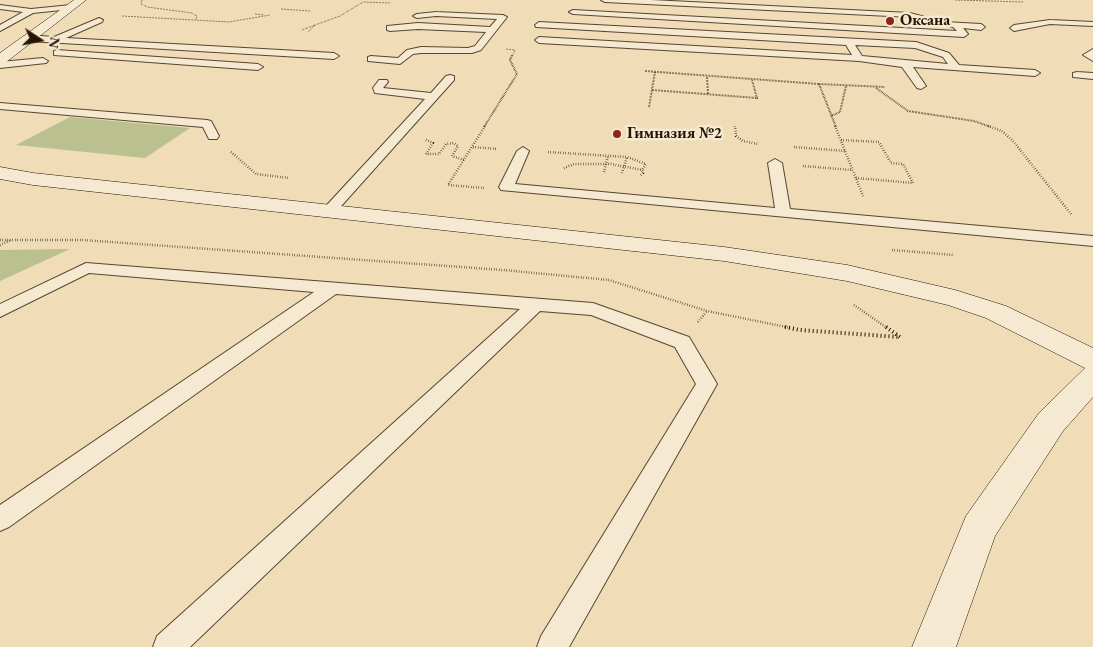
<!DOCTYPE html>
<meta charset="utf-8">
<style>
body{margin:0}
#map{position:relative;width:1093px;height:647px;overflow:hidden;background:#f0ddb8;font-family:"EB Garamond",serif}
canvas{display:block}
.north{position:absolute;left:15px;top:15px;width:50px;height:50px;-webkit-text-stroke:4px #f5e9d1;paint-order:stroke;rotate:101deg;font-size:14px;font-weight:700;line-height:20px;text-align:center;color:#251402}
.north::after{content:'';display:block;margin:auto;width:18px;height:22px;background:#251402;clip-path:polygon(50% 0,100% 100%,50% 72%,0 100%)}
</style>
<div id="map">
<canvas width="1093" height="647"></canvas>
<div class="north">N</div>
</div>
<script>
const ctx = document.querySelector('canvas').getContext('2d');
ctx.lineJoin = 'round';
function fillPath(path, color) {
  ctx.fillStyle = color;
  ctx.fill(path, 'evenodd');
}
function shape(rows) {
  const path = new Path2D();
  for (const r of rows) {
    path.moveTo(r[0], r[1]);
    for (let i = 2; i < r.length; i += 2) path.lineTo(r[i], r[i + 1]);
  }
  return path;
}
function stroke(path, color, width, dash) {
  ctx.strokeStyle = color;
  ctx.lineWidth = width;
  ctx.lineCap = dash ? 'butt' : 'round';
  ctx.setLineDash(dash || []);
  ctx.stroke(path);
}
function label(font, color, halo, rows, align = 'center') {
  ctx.font = font + ' "EB Garamond",serif';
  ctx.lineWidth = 5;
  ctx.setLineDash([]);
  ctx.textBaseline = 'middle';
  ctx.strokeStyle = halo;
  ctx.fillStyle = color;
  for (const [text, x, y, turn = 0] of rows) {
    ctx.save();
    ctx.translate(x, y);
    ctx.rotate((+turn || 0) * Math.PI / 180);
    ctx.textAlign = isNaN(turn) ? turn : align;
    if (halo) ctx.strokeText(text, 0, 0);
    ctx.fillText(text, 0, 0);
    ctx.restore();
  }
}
fillPath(shape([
 [70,117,190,128,145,158,16,145],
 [70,249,0,281,0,250]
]), '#bac18f');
const lane = shape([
 [601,0,651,0,910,13,944,22,981,24,985,27,981,30,963,28,968,34,964,37,573,14,569,12,573,10,957,31,953,27,910,17,605,2,601,0],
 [0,5,31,9,71,5,75,7,71,9,33,13,0,31,0,25,23,12,0,9,0,5],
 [436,12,503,15,507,17,481,50,472,53,421,53,413,54,400,64,368,61,368,57,371,56,398,58,407,50,421,47,468,48,475,46,486,32,418,29,390,31,387,30,387,26,418,23,490,27,497,19,436,16,417,18,413,16,417,14,436,12],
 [99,18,103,20,102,22,66,38,334,53,339,56,334,59,28,41,24,38,28,35,54,37,99,18],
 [1050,20,1093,22,1093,26,1050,24,1014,31,1010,28,1014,25,1050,20],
 [539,22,916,42,949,53,959,65,1035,70,1040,73,1035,76,913,67,926,86,921,89,917,88,902,67,859,61,539,43,535,40,539,37,852,55,846,45,536,27,535,25,539,22],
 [855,45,915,48,943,57,948,64,862,56,855,45],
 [1093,49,1093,61,1083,55,1093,49],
 [57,50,258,64,263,67,258,70,54,55,54,51,57,50],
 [43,58,48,61,46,63,0,68,0,62,43,58],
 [1077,72,1093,73,1093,79,1073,77,1073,73,1077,72],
 [450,75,454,76,454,80,335,213,325,213,323,210,325,207,425,99,375,93,373,88,379,80,387,80,388,82,383,88,431,93,446,76,450,75],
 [0,103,207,120,211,121,219,136,217,139,209,139,203,127,0,109,0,103],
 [523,147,529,151,515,184,775,208,768,163,775,159,782,163,790,209,1093,236,1093,246,501,190,499,187,517,151,523,147],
 [86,263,593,303,689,337,717,384,569,647,537,647,541,636,696,384,675,347,591,315,540,311,190,647,153,647,157,636,520,309,336,294,9,527,0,531,0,505,314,292,89,273,0,317,0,304,86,263]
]);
const secondary = shape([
 [74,0,86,0,5,63,0,64,0,53,74,0],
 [0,167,33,173,724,247,847,265,955,290,1006,306,1093,348,1093,397,1063,431,995,536,956,647,912,647,966,516,1039,413,1085,368,986,318,948,305,847,281,724,261,33,185,0,179,0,167]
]);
stroke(lane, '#584630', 2);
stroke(secondary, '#251402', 1);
stroke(shape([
 [142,0,141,4,147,7,192,13,197,16,196,20],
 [955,0,1024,2],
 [281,9,310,11],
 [255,14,264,15],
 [122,16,229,22,270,15],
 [302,30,315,25],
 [308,32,315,25,340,16,363,2,390,3],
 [506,49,515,50,512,57]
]), '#251402', 1, [0.5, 1]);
stroke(shape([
 [645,71,819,84],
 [707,77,708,94],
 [876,88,908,111,974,121,991,127],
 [652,90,757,98,752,80],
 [649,107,655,72],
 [831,116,840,112,846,86],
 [484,127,517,74,510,60,512,55],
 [836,127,819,84,885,87]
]), '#251402', 2, [0.5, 1]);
stroke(shape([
 [735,126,736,136,743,141,758,144],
 [835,126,863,196],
 [988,126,1002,131,1013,141,1071,214],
 [426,140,433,143,426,154,439,154,446,144,454,143,458,146,452,156,464,160],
 [841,140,879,142,891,163,903,164,913,183,856,178],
 [473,147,497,149],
 [794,147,845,151],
 [231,152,256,174,289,178],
 [548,152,627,157,646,164,642,170],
 [803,166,852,170],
 [564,168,574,164,611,164,642,170,643,173,640,176],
 [604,172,608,156],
 [622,173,627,157],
 [484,188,448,185,485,126],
 [0,240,83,240,503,270,609,280,707,311,791,328],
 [0,245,11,240],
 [892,250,954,255],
 [854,305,887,328],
 [698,322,707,311]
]), '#251402', 2.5, [0.5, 2]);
stroke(shape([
 [785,327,800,330,900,337],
 [886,327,900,337]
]), '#251402', 4, [1, 3]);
fillPath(lane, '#f5e9d1');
fillPath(secondary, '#f5e9d1');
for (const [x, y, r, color] of [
 [890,21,5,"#8f2418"],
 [617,134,5,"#8f2418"]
]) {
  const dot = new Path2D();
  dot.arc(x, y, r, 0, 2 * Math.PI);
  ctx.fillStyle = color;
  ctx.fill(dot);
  stroke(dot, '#f5e9d1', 2);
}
label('bold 16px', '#251402', '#f5e9d1', [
 ["Оксана",900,21],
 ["Гимназия №2",627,134]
], 'left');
</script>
